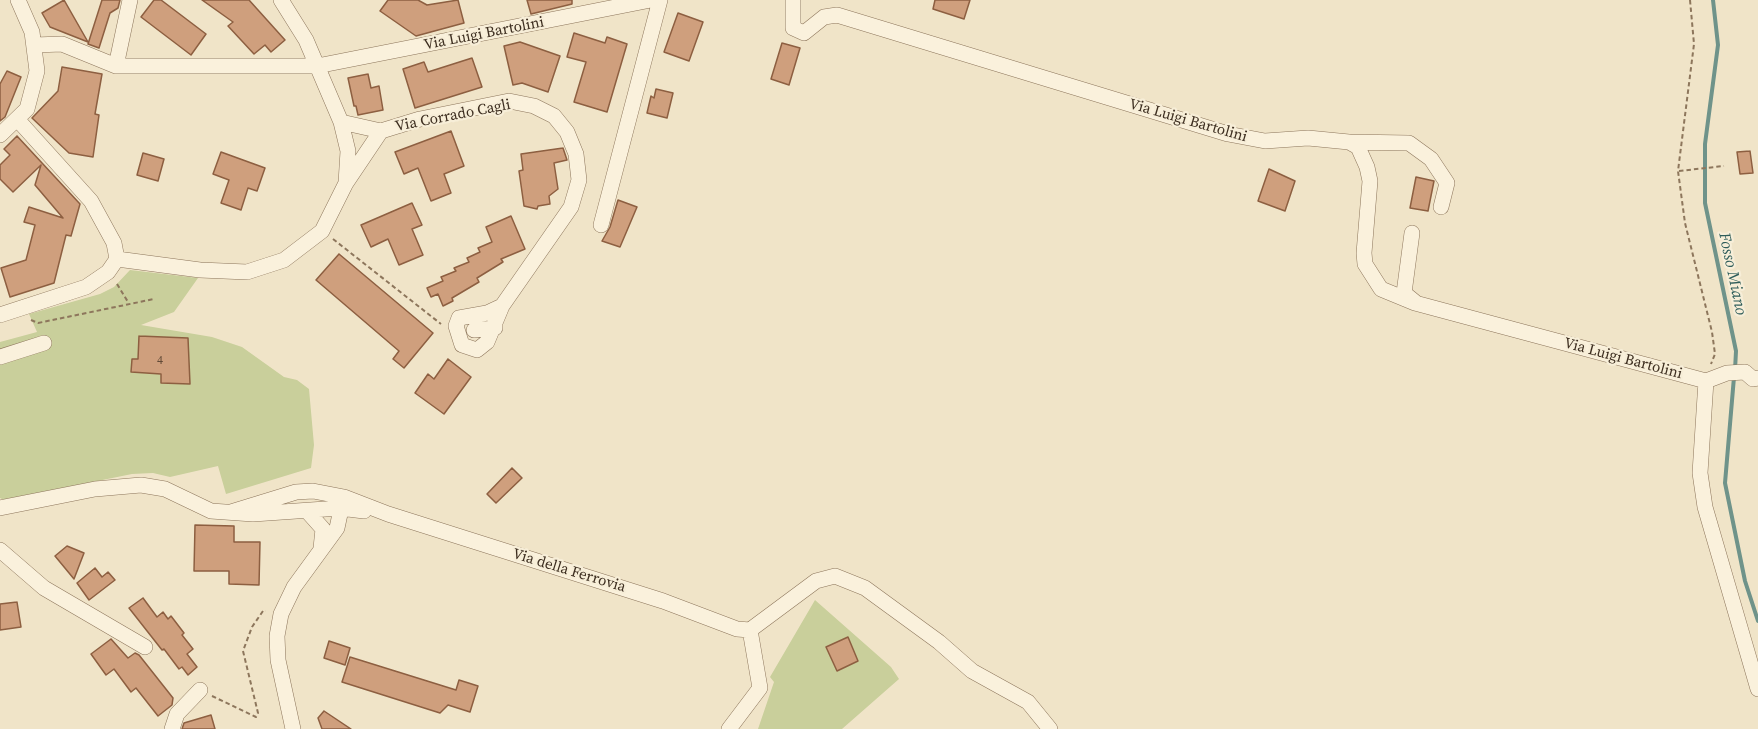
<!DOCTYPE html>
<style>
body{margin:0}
canvas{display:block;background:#f0e4c8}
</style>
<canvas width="1758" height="729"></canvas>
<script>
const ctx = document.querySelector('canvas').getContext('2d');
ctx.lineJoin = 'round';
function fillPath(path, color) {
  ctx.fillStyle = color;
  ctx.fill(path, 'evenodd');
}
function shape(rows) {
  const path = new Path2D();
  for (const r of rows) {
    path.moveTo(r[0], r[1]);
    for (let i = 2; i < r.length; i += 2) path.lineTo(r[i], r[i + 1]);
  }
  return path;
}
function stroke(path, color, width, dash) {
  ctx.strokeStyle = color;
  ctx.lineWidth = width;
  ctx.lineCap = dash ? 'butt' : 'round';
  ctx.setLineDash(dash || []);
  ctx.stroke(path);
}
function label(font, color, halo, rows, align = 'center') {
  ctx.font = font + ' "Source Serif 4",serif';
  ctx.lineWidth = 4.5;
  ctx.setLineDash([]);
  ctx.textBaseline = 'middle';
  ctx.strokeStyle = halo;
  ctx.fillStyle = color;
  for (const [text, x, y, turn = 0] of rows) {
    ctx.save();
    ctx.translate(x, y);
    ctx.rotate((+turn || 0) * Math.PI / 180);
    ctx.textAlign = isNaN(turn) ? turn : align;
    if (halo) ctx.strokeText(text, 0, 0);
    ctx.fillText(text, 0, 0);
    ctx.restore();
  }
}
fillPath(shape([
 [130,270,198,278,174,312,141,325,212,337,242,347,284,377,297,380,309,389,314,445,311,468,226,494,218,466,170,477,153,473,132,474,4,500,0,498,0,342,37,332,29,314,100,294,114,287],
 [815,600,891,667,899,679,842,729,758,729,774,682,770,677]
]), '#c9cf9b');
stroke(shape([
 [1713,0,1718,45,1705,144,1705,203,1736,351,1735,370],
 [1734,377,1725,483,1745,581,1758,621]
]), '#6f938a', 4);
const building = shape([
 [64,0,88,42,50,27,42,13,64,0],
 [102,0,120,0,118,8,110,13,99,48,88,44,102,0],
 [154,0,161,0,206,34,191,55,141,17,154,0],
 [202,0,249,0,285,40,271,52,265,45,254,54,228,26,233,22,202,0],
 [388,0,418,0,427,5,458,0,464,23,416,36,380,11,388,0],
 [527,0,572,0,572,4,531,14,527,0],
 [935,0,970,0,964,19,933,9,935,0],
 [678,13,703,22,689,61,664,52,678,13],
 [574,33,605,43,607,37,627,44,607,112,574,102,586,62,567,57,574,33],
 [520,42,560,56,548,92,522,83,513,85,504,46,520,42],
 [782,43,800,48,789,85,771,79,782,43],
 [472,58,482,87,415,108,403,69,424,62,428,72,472,58],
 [62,67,102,74,95,114,99,115,93,157,69,153,32,118,58,91,62,67],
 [7,71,21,77,5,117,0,121,0,84,7,71],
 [368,74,371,88,379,86,383,110,358,115,356,106,354,106,348,78,368,74],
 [656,89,673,93,667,118,647,113,651,96,654,98,656,89],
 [451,131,464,166,444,174,451,193,431,201,418,168,404,174,395,152,451,131],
 [17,136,80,204,71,236,66,235,54,283,10,297,1,268,26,260,35,225,24,222,29,207,63,218,35,185,41,165,13,192,0,179,0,165,10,155,4,149,17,136],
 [563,148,567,160,554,163,558,189,549,196,550,204,538,206,537,209,524,206,519,171,523,170,521,154,563,148],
 [1750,151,1753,173,1740,174,1737,152,1750,151],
 [221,152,265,168,257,191,248,188,241,210,221,203,229,180,213,174,221,152],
 [143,153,164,159,158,181,137,175,143,153],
 [1269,169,1295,181,1285,211,1258,201,1269,169],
 [1416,177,1434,181,1428,211,1410,208,1416,177],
 [618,200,637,207,620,247,602,241,610,227,618,200],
 [412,203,422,225,412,229,423,255,399,265,388,239,371,247,361,225,412,203],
 [511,216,525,249,501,259,503,262,477,278,479,282,452,298,453,301,443,306,438,294,431,297,427,288,443,281,441,277,456,271,454,268,469,262,467,258,480,252,478,248,492,242,486,227,511,216],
 [339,254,433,333,404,368,393,359,399,351,316,280,339,254],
 [139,336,188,338,190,384,161,383,161,374,131,372,132,359,138,359,139,336],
 [448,359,471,377,444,414,415,393,428,374,434,379,448,359],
 [512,468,522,478,496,503,487,494,512,468],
 [195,525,234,526,234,542,260,542,259,585,229,584,229,571,194,571,195,525],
 [67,546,84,553,74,579,55,556,67,546],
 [95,568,102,577,108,572,115,580,89,600,77,583,95,568],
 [143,598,157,617,163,612,168,619,171,616,184,633,182,635,193,649,187,654,197,667,188,675,182,667,179,669,164,649,162,650,129,608,143,598],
 [17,602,21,627,0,630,0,604,17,602],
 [848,637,858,661,837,671,826,647,848,637],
 [111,639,128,658,135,653,139,655,173,698,172,705,158,716,136,688,131,692,114,669,106,675,91,654,111,639],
 [329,641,350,648,345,665,324,658,329,641],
 [350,657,456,690,459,680,478,686,470,712,448,705,440,713,342,682,350,657],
 [324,711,351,729,322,729,318,718,324,711],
 [211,715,215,729,182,729,184,723,211,715]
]);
fillPath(building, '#cf9f7d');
stroke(building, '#8d5f41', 1.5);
const minor = shape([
 [793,0,793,28,804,33,824,17,837,15,1228,134,1265,141,1308,138,1349,142,1358,147,1367,167,1370,181,1364,253,1365,264,1381,289,1415,303,1706,381],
 [35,45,62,44,116,66,317,66,651,0],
 [116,66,130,0],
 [341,122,381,131],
 [0,135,27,109,37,71,32,32,18,0],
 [1349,142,1409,143,1431,159,1447,183,1441,207],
 [346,183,381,131,420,119,509,101,534,106,554,116,567,132,576,154,579,180,571,207,502,306,487,313,459,318,456,326,462,345,477,350,487,342,502,306],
 [601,225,660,0],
 [1412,233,1404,293,1415,302],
 [117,259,200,270,247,272,284,260,322,231,346,183,348,151,341,122,306,40,281,0],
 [0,315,86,287,108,272,117,259,114,243,91,201,17,119],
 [474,330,495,328],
 [0,357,44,343],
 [1706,381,1700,473,1705,507,1758,689],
 [1706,381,1727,373,1745,372,1753,379,1758,378],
 [0,508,95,489,141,485,165,489,211,511,253,514,340,508,364,511],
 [307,511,323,529,321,548],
 [231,512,296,492,313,491,344,497,388,514,663,601,737,629,750,630,816,581,835,576,865,588,939,642,972,671,1028,702,1050,729],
 [0,550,44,588,145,647],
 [172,729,177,714,200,690],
 [293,729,278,660,277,636,281,614,294,587,337,528,343,500],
 [729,729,760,688,750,630]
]);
stroke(minor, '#8d765c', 16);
stroke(shape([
 [1690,0,1694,44,1678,171,1685,223,1712,332,1715,354,1711,364],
 [1679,171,1724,166],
 [333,239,441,324],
 [117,284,128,302],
 [31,320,38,323,154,299],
 [212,696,256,717,258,713,243,651,252,627,263,611,266,611]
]), '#8d765c', 2, [4.5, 3]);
stroke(minor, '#faf1dc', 15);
label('12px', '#624a37', null, [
 ["4",160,361]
]);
label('15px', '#3d2e20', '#f7eed8', [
 ["Via Luigi Bartolini",484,34,-11],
 ["Via Corrado Cagli",453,116,-11],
 ["Via Luigi Bartolini",1188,121,16],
 ["Via Luigi Bartolini",1623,359,15],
 ["Via della Ferrovia",569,571,17]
]);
label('italic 16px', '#2f5d5a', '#f7eed8', [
 ["Fosso Miano",1732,274,78]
]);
</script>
